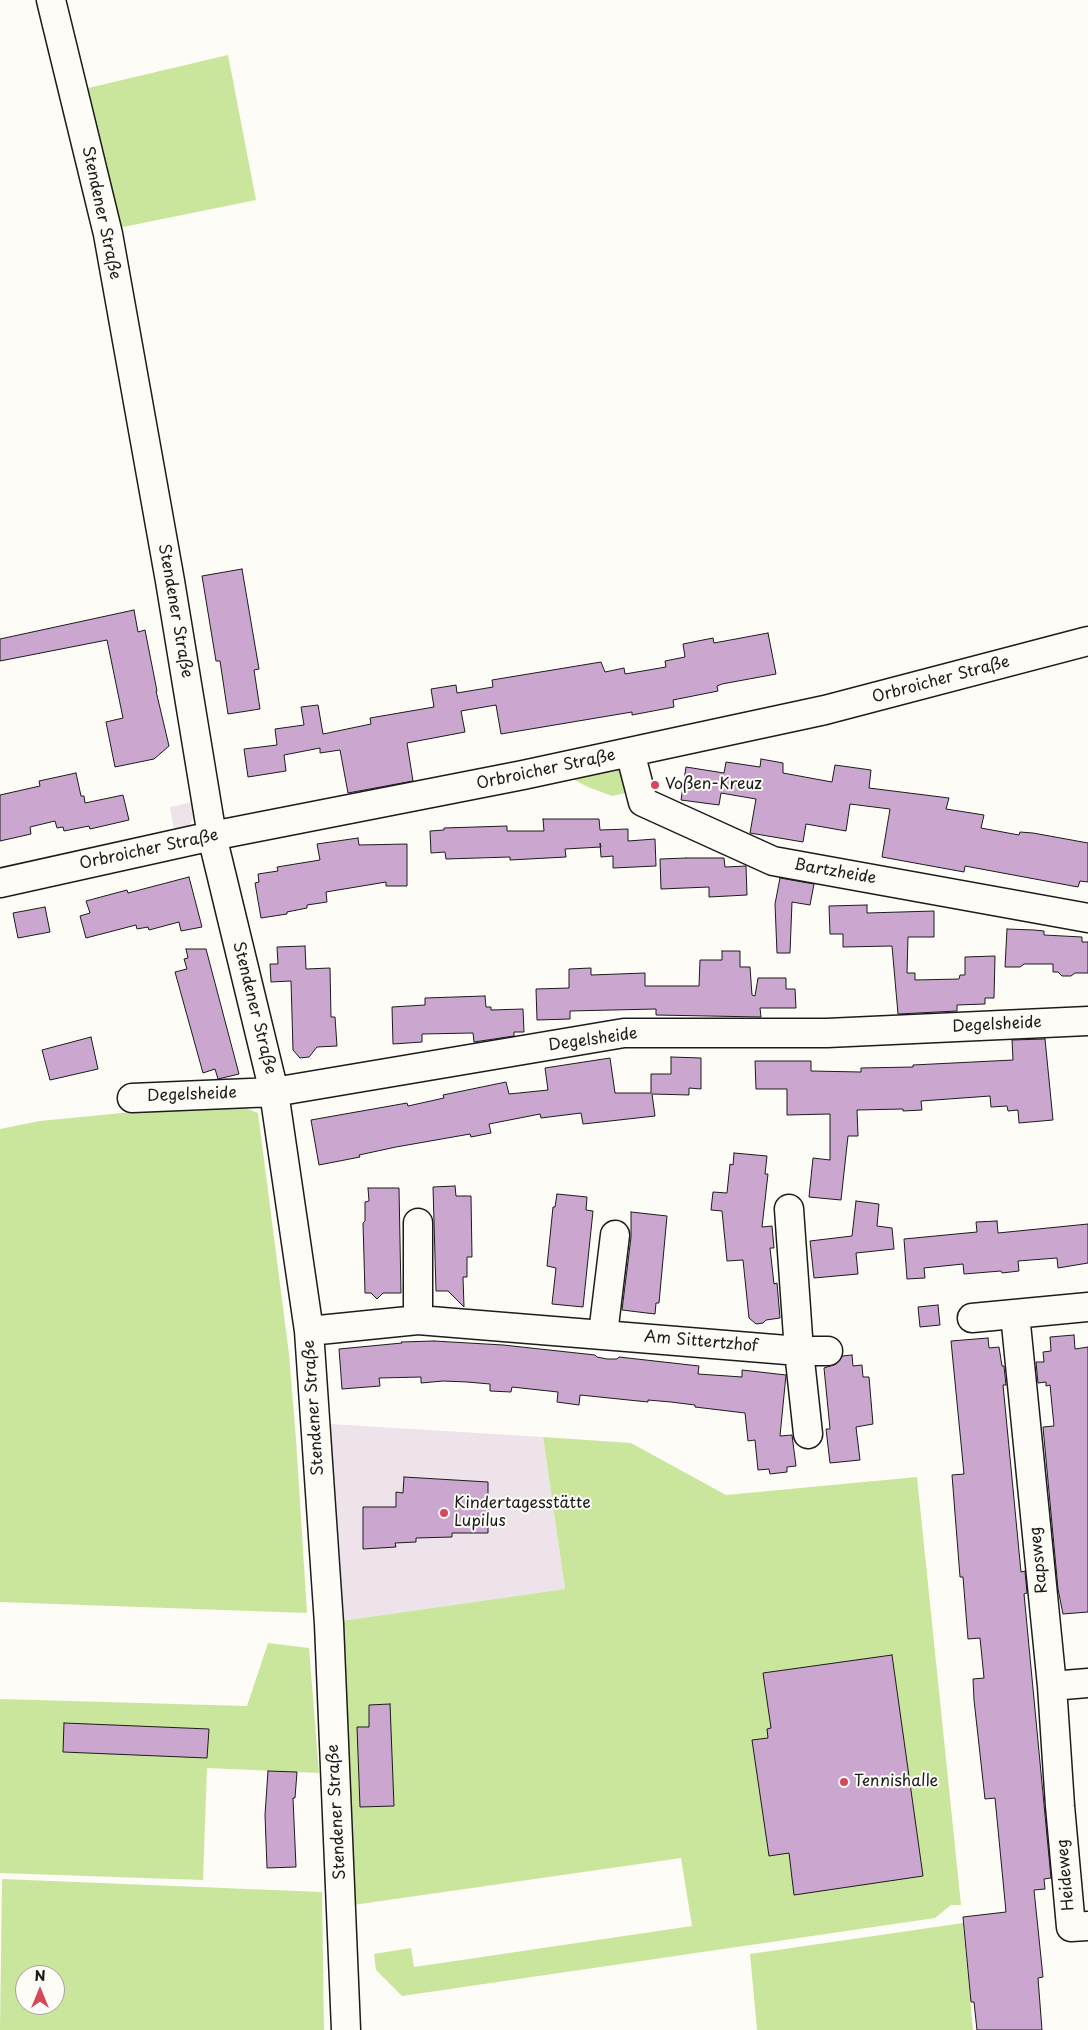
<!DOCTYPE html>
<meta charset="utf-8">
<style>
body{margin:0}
#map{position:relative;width:1088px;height:2030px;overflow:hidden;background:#fdfcf7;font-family:"Playpen Sans",sans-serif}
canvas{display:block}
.north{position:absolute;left:15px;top:1965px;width:50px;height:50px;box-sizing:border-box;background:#fdfcf7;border:1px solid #a3a29f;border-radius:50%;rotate:0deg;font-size:14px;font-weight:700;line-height:20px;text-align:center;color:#1c1c1c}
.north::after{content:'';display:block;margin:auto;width:18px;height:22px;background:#d1495b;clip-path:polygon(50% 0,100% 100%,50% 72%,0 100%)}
</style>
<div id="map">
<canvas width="1088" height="2030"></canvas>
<div class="north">N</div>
</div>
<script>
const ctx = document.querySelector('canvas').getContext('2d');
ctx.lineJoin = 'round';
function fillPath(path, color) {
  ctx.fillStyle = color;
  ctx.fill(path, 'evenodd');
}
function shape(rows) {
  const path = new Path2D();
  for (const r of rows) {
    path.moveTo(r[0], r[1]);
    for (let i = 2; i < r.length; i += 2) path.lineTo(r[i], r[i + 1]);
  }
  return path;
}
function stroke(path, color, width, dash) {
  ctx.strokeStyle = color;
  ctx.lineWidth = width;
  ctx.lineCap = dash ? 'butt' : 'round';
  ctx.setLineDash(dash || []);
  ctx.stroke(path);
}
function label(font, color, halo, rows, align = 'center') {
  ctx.font = font + ' "Playpen Sans",sans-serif';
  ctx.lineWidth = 4;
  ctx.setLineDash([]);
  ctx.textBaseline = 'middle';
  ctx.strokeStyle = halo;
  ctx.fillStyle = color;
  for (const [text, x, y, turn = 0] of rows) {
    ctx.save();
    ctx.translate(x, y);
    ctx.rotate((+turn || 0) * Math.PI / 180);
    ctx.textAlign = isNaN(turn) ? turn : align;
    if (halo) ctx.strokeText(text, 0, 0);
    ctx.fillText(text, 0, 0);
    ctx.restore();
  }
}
fillPath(shape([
 [192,802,194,817,189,826,174,829,170,807],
 [330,1424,543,1437,565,1589,341,1621]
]), '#eee2eb');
fillPath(shape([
 [228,55,256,200,118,228,84,89],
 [608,764,622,768,630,792,612,796,588,787,563,774],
 [245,1108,258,1113,289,1354,296,1439,307,1613,0,1602,0,1129,40,1121,122,1113],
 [543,1437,631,1443,726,1495,917,1477,961,1905,951,1905,935,1918,402,1996,376,1970,374,1954,411,1948,414,1967,692,1926,681,1858,353,1905,341,1621,565,1589],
 [268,1643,309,1648,319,1773,207,1768,203,1880,0,1873,0,1699,247,1706],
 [2,1879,322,1892,324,2030,0,2030],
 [25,1975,55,1975,55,2005,25,2005],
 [963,1923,973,2030,757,2030,750,1954]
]), '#cae69d');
const building = shape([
 [242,569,259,669,254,670,260,709,228,714,220,661,216,661,202,576,242,569],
 [134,610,138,632,145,630,157,691,156,691,169,746,154,759,115,767,106,722,123,718,107,640,0,661,0,639,134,610],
 [768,633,776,674,722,684,717,686,718,691,673,700,674,707,632,715,632,712,501,734,496,705,461,711,465,732,407,743,413,781,348,793,340,750,320,753,320,748,284,755,286,771,248,777,244,749,277,745,275,729,304,725,301,707,318,705,323,734,371,724,370,718,434,707,431,689,456,685,457,693,493,687,492,680,601,662,605,672,624,668,625,674,666,667,665,661,685,657,683,644,713,638,714,643,768,633],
 [761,759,783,763,783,773,832,782,835,765,871,770,869,788,949,798,946,809,984,815,981,828,1019,835,1020,832,1033,833,1088,843,1088,882,1080,881,1078,887,965,866,964,872,882,857,890,809,850,804,846,831,806,824,803,842,750,833,756,799,721,793,719,805,681,800,686,767,724,773,726,762,760,767,761,759],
 [76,773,81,796,84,796,85,803,123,795,129,820,90,829,89,826,64,831,63,827,57,828,55,821,30,827,31,834,0,841,0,795,40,786,39,781,76,773],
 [543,819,599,819,600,830,628,829,628,841,655,839,656,866,613,868,613,856,601,857,600,843,601,847,565,849,566,857,510,860,510,857,446,859,445,852,431,853,430,831,444,830,444,828,507,826,507,831,544,831,543,819],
 [358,838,359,845,407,844,407,886,386,886,386,882,326,892,327,902,307,905,307,908,287,912,287,914,261,918,255,883,259,882,258,874,278,871,277,867,320,860,317,844,358,838],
 [686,858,724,858,725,867,746,866,747,895,709,897,709,887,661,889,660,859,686,858],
 [189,877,202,927,181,931,179,922,149,930,148,927,137,929,136,925,86,938,80,916,90,913,86,901,127,890,128,893,189,877],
 [780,878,814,884,810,905,792,902,790,953,777,953,775,904,780,878],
 [867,905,867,913,934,911,934,937,908,937,907,973,915,973,915,980,959,979,960,975,965,975,965,957,995,956,994,998,985,998,985,1004,957,1005,957,1011,898,1014,892,946,843,947,843,934,830,934,829,906,867,905],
 [45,907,50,932,18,938,13,913,45,907],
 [1007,929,1034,930,1044,931,1044,935,1082,937,1082,942,1088,942,1088,973,1075,973,1071,976,1062,976,1058,972,1053,972,1053,964,1024,964,1020,967,1005,967,1007,929],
 [305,946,306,969,330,968,331,1017,335,1017,337,1046,317,1047,309,1057,300,1058,293,1050,291,981,271,982,270,964,278,964,277,947,305,946],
 [186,949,206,949,239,1074,218,1079,215,1069,203,1073,175,972,187,969,184,959,188,958,186,949],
 [722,951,740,951,740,967,750,967,752,995,755,996,758,978,786,978,786,989,795,989,796,1008,760,1008,761,1017,656,1015,656,1009,570,1011,570,1019,537,1020,536,989,569,988,569,969,591,968,591,975,645,973,645,986,699,986,700,960,722,960,722,951],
 [485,996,486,1007,491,1007,491,1010,523,1009,524,1032,514,1032,514,1036,474,1042,473,1033,422,1034,422,1042,393,1044,392,1007,425,1005,425,998,485,996],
 [91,1037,98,1069,50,1080,42,1050,91,1037],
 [1045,1039,1053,1120,1019,1123,1018,1110,1008,1111,1007,1106,991,1107,990,1096,921,1101,922,1110,903,1111,903,1109,857,1110,858,1136,848,1136,841,1200,809,1197,813,1158,830,1160,830,1114,787,1115,787,1089,756,1089,755,1061,811,1061,811,1071,861,1072,861,1068,913,1067,913,1065,1013,1060,1012,1040,1045,1039],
 [671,1057,701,1058,701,1089,689,1088,689,1095,652,1094,655,1116,583,1124,581,1113,541,1118,540,1114,489,1124,491,1133,471,1137,470,1134,396,1147,359,1155,360,1157,319,1165,311,1120,407,1103,408,1106,444,1098,443,1095,506,1082,509,1094,548,1090,545,1068,610,1058,615,1093,651,1093,651,1074,671,1074,671,1057],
 [734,1153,767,1156,765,1174,768,1174,762,1227,772,1226,774,1248,770,1248,774,1284,777,1283,780,1318,766,1320,763,1323,756,1324,749,1318,743,1260,727,1261,722,1211,711,1210,713,1192,727,1193,730,1164,733,1165,734,1153],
 [455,1186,456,1196,471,1196,472,1257,467,1257,467,1277,463,1277,464,1307,448,1291,436,1291,433,1187,455,1186],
 [368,1188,399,1188,401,1293,383,1293,377,1299,371,1293,365,1293,363,1223,365,1221,365,1202,369,1201,368,1188],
 [557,1194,587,1197,586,1210,593,1211,583,1307,552,1304,556,1268,547,1266,553,1207,555,1207,557,1194],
 [856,1201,879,1204,877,1226,892,1228,894,1249,856,1253,858,1274,814,1278,810,1241,852,1236,856,1201],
 [631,1212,667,1216,659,1303,656,1303,655,1314,622,1310,631,1237,631,1212],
 [997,1221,998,1233,1088,1224,1088,1263,1058,1268,1057,1258,1018,1261,1019,1271,1002,1273,1001,1271,964,1274,963,1264,924,1268,925,1278,907,1279,904,1239,977,1232,976,1222,997,1221],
 [938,1305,940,1325,920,1327,918,1307,938,1305],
 [1074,1335,1075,1349,1088,1347,1088,1612,1063,1614,1058,1589,1043,1427,1054,1426,1050,1385,1046,1386,1046,1382,1038,1383,1036,1362,1044,1362,1043,1352,1051,1351,1050,1337,1074,1335],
 [988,1338,989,1348,999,1347,1002,1366,1004,1366,1006,1385,1003,1385,1021,1572,1025,1571,1027,1593,1024,1594,1051,1878,1044,1879,1045,1889,1034,1890,1043,1977,1038,1978,1042,2030,977,2030,974,2002,971,2002,963,1917,1006,1912,995,1798,985,1799,974,1700,973,1679,984,1678,980,1638,968,1639,963,1577,960,1577,952,1475,964,1474,951,1341,988,1338],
 [434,1341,503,1345,595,1355,597,1357,607,1359,617,1359,619,1357,699,1366,698,1374,742,1377,742,1370,786,1375,780,1436,792,1435,796,1466,787,1467,787,1472,770,1474,769,1469,758,1470,755,1440,748,1441,745,1413,695,1407,695,1405,671,1402,648,1400,648,1402,580,1395,579,1405,557,1402,558,1392,512,1387,511,1392,490,1391,490,1384,467,1382,443,1381,421,1383,421,1377,379,1378,380,1386,342,1389,339,1349,402,1343,401,1342,434,1341],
 [852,1355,853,1366,862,1365,863,1377,869,1377,873,1424,856,1427,860,1460,830,1463,826,1429,830,1429,824,1368,836,1364,842,1356,852,1355],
 [404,1477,488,1482,488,1533,452,1533,452,1537,416,1538,416,1542,395,1543,396,1547,363,1549,363,1507,396,1507,396,1492,403,1493,404,1477],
 [892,1655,923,1876,794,1895,789,1853,769,1856,752,1740,768,1738,767,1729,771,1728,763,1673,892,1655],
 [390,1704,394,1806,360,1807,357,1727,369,1727,369,1705,390,1704],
 [64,1723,209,1729,207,1758,63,1752,64,1723],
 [268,1771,297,1772,295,1798,293,1798,296,1867,267,1868,265,1815,268,1771]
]);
fillPath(building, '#cba6cf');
stroke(building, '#1c1c1c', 1);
const minor = shape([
 [51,0,108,234,170,581,212,836,274,1092,309,1331,329,1624,346,2030],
 [630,752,643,802,773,861,1088,918],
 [0,883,212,836,523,775,825,710,1088,641],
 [132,1098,274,1092,624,1033,827,1033,1088,1021],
 [789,1209,799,1351,808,1434],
 [418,1223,418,1320],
 [1015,1314,1052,1686,1060,1806,1071,1927,1088,1926],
 [972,1318,1088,1307],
 [309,1331,418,1320,799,1351,828,1351],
 [603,1334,615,1235],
 [1052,1686,1088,1683]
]);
stroke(minor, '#1c1c1c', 31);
stroke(minor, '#fdfcf7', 28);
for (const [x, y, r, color] of [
 [655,785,5,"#d1495b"],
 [444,1513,5,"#d1495b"],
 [844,1782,5,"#d1495b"]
]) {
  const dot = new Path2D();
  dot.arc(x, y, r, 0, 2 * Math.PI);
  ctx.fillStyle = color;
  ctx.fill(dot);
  stroke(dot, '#fdfcf7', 2);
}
label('16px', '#1c1c1c', '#fdfcf7', [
 ["Stendener Straße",101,213,78],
 ["Stendener Straße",175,611,80],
 ["Orbroicher Straße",941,680,-15],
 ["Orbroicher Straße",546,770,-12],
 ["Orbroicher Straße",149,850,-12],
 ["Bartzheide",835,872,10],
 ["Stendener Straße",254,1008,76],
 ["Degelsheide",997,1025,-3],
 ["Degelsheide",593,1040,-8],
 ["Degelsheide",192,1095,-2],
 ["Am Sittertzhof",701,1342,5],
 ["Stendener Straße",314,1408,-94],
 ["Rapsweg",1039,1560,-96],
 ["Stendener Straße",337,1812,-93],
 ["Heideweg",1066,1875,-95]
]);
label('16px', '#1c1c1c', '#fdfcf7', [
 ["Voßen-Kreuz",665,785],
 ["Kindertagesstätte",454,1504],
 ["Lupilus",454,1522],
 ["Tennishalle",854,1782]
], 'left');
</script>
